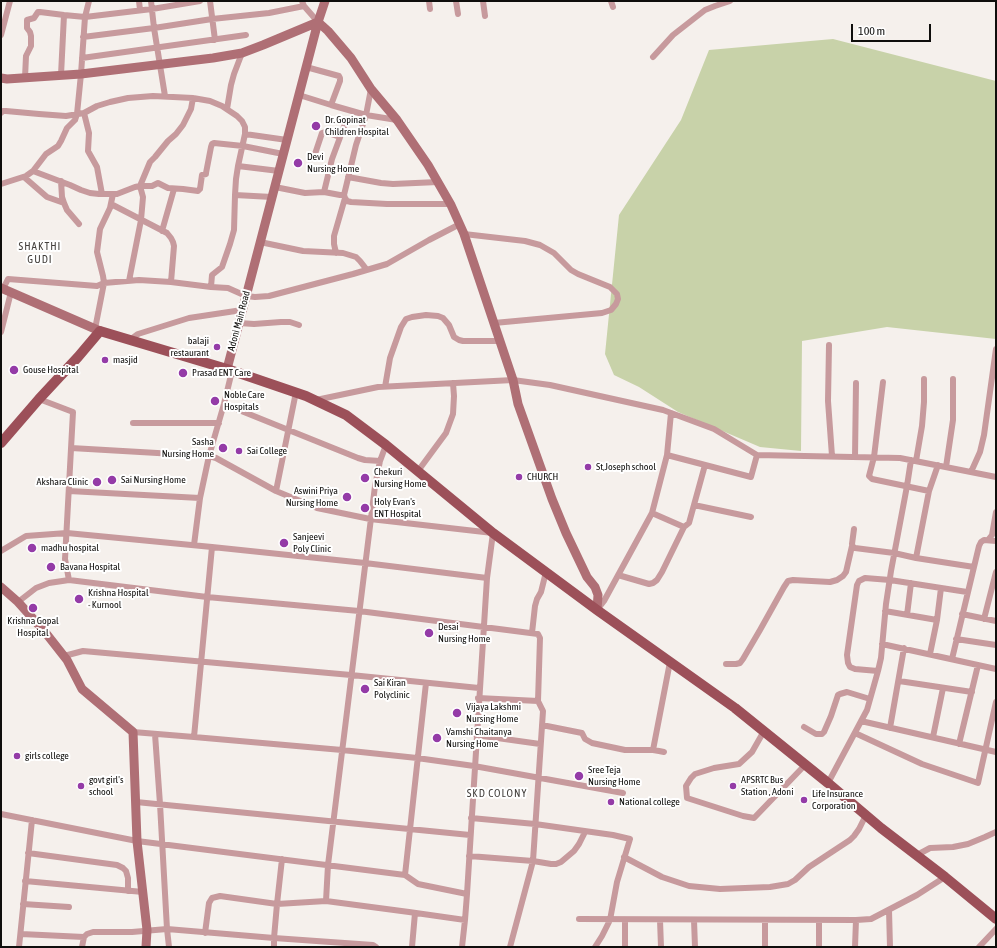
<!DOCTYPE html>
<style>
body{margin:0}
#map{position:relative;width:997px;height:948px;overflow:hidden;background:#f5f0ec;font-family:"Asap Condensed",sans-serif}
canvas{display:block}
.frame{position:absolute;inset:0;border:2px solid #0f0e0c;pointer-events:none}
.scale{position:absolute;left:851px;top:24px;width:80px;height:18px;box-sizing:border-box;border:2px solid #0f0e0c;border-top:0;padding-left:5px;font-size:12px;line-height:14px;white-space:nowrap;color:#0f0e0c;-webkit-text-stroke:3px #fff;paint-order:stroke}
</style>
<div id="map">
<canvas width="997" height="948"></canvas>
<div class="frame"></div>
<div class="scale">100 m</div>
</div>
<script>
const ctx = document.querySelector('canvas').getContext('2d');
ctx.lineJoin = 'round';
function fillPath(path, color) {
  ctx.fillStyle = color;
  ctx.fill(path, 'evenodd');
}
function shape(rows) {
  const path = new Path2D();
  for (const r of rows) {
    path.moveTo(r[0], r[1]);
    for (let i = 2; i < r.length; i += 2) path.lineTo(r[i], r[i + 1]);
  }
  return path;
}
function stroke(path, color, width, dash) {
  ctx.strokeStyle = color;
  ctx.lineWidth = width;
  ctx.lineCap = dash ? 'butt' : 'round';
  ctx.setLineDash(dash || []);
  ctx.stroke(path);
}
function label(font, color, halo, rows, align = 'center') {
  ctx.font = font + ' "Asap Condensed",sans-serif';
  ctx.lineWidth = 4;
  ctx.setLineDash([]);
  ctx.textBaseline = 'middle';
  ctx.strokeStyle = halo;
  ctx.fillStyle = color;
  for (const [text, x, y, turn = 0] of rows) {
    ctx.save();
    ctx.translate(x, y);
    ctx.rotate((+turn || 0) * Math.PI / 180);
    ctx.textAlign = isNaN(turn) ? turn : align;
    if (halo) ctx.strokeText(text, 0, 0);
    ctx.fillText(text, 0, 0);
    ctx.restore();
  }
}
fillPath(shape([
 [833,39,996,81,996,339,887,327,802,341,801,451,760,447,678,412,639,387,614,375,605,354,619,215,681,120,709,50]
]), '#c8d2a9');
stroke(shape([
 [139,1,140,10],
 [151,1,154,28,165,96],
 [210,1,215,40],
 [302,1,304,6,318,22],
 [429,1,430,9],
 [456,1,458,14],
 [483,1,485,16],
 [611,1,613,7],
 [1,35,10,1],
 [83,37,154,28,212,19,269,13,304,6],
 [653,57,673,35,705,10,715,6,730,1],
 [82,58,246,35],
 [306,67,339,76,340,78,340,81,331,105],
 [61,75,64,15],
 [25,78,26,56,31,46,31,36,30,32,27,28,27,20,34,18,38,12,40,12,64,15,85,17,152,9,200,1],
 [299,95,331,105,366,115,397,120],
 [227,109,231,85,234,74,242,53],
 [1,113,3,111,6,111,39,114,66,116,84,113,97,106,110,102,128,98,153,96,193,98,210,101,222,106,237,116,242,121,245,127,245,134,238,166,236,179,235,195,272,197],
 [84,113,89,133,88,151,97,167,102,194],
 [245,134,287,140],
 [314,157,322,133,325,132,340,137],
 [238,166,279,171],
 [33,171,70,185,81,190,90,193,99,194,117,194,135,187,140,186,152,186,158,183,168,188,183,189,198,191,200,189,202,175,206,174,206,173,211,147,212,144,214,143,243,146,283,154],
 [24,177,47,197,64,203],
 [348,177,381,183,393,184,438,182],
 [61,181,62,197,64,203,67,210,79,224],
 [1,184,26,176,33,171,46,154,58,146,61,141,67,128,75,120,77,114,81,74,85,17,89,1],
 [275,187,305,193,324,192,340,195,344,195,356,145,366,115,371,89],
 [324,192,332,159,345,124],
 [235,195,234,230,230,244,222,267,212,275,211,287,228,288,246,296,255,297,269,296,353,274,387,264,429,240,460,224],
 [344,195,345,198,347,201,351,202,387,204,450,204],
 [111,204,167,233,171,238,173,242,174,246,171,282],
 [162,231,174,189],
 [464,234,525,241,540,245,554,253,571,270,578,274,610,287,617,294,618,299,616,304,611,310,602,313,494,323],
 [260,242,303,251,343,253,356,257,360,261,367,270],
 [336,253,334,244,334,236,345,198],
 [129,281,141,220,143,197,140,186,150,162,155,157,168,141,176,134,183,125,191,109,193,98],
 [3,289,8,279,97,286,104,283,139,280,171,282,211,287],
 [239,323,254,324,281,322,290,322,299,325],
 [95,329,104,283,103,276,97,252,100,229,110,208,113,194],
 [1,332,11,292],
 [130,340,138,334,189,318,242,310],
 [829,345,828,401,832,456],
 [883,382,874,457,869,476,872,479,929,491],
 [385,387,390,358,401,327,406,319,412,317,426,315,438,316,443,318,449,325,454,337,459,340,463,341,500,341],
 [39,399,73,412,65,559,69,580],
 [316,400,378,387,513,380,550,385,663,410,714,429,757,455,900,458,996,477],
 [224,404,358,458,365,460,380,461],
 [671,413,667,455,751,477,757,455],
 [133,423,219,423],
 [71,448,209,456,200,498,194,545],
 [855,457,856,383],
 [916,461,922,426,924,402,924,379],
 [946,467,953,420,953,379],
 [418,471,446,433,453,414,454,396,453,383],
 [971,472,980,452,984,435,996,349],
 [69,491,200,498],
 [276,491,296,392],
 [694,505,751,517],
 [652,513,667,455],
 [854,529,852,544,853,547,855,548,894,553,916,558,974,567],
 [988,540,992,535,996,512],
 [1,551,26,536,67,533,212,547],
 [916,558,929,491,938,465],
 [618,575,649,584,653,583,657,580,662,572,684,527],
 [487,578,365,563,212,547,194,737,342,750,417,758,474,766,623,793],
 [18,602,36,588,49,583,69,580,207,597,359,611,538,634,540,638,538,701,543,711,533,861,510,947],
 [597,610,604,601,652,513,684,527,689,523,705,465],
 [885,611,937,620,930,654],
 [962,614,996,621],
 [907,615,911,583],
 [984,619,996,572],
 [937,620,941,588],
 [532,633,535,606,537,599,541,592,546,572],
 [956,639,996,645],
 [882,644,996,669],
 [64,656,83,651,351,675,479,688],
 [952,659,979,546,981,542,984,540,996,541],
 [726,664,736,664,740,663,743,659,760,630,784,587,788,581,793,580,830,582,837,580,843,576,846,572,852,546],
 [878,671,855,669,850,667,848,663,847,655,857,585,859,581,865,578,890,580,967,592],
 [899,681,972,692],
 [478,698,538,701],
 [861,721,996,752],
 [542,725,582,733,585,739,592,743,625,750,653,750,670,662],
 [804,727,816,734,822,734,824,732,831,716,838,695,840,694,847,692,870,699],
 [890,728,904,648],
 [764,731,752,752,739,764,714,768,695,774,691,778,686,786,687,798,743,816,754,818,805,765],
 [133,732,194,737],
 [855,733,922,764,978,783,996,702],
 [155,734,160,804,167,929,169,947],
 [476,735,540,744],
 [933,737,943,688],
 [959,744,978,665],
 [653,750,659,751,664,752],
 [828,783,867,710,878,671,881,658,886,604,891,571,907,486,911,460],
 [136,802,470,835],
 [1,814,137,841,405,875,418,884,467,894,487,578,493,533,370,519,317,508,276,491,216,458,209,456,224,404,232,371],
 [471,818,535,824,613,835,630,839,617,882,610,920,602,936,595,947],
 [28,853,117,865,123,868,126,871,128,878,128,891],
 [917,855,930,848,953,847,968,844,985,837,996,832],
 [469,856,533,861,551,864,556,864,561,862,574,851,579,844,585,832],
 [624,857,662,877,689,886,720,889,770,887,788,884,795,880,809,867,850,840,854,836,859,829,866,815],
 [282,859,277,904,326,901,409,912,465,920,467,894],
 [405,875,426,683],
 [25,881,143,892],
 [326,901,328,865,375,486,380,461,386,445],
 [23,904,69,907],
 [889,910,890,947],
 [579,919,856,920,871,919,917,895,945,877],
 [625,920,625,947],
 [660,920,661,947],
 [694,920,695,947],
 [765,920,765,947],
 [819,920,819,947],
 [205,933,209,903,212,898,220,896,277,904,274,938,373,945,376,947],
 [21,934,84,937],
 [19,947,32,820],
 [82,947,84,937,87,934,93,932,132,932,167,929,274,938,274,947],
 [412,947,415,913],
 [462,947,465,920],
 [855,947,856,920],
 [979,947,996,929]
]), '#c79a9d', 6);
stroke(shape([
 [1,78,7,79,81,74,213,58,242,53,263,45,318,22,328,31,351,58,371,89,397,120,428,165,451,205,464,234,513,380,518,404,552,499,566,533,587,577,595,587,598,595,597,610],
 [1,288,100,331],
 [227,369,318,22,325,1],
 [1,587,18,602,45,632,67,660,82,689,133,732,137,841,147,930,146,947]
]), '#af6f75', 9);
stroke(shape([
 [1,443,39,399,78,357,100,331,227,369,306,396,346,415,386,445,493,533,597,610,735,708,828,783,881,828,945,877,996,919]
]), '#9c5059', 10);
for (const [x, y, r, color] of [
 [316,126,5,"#943ba7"],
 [298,163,5,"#943ba7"],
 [217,347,4,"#943ba7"],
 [105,360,4,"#943ba7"],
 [14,370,5,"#943ba7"],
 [183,373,5,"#943ba7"],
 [215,401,5,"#943ba7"],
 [223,448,5,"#943ba7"],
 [239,451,4,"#943ba7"],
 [588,467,4,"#943ba7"],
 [519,477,4,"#943ba7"],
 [365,478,5,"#943ba7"],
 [112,480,5,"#943ba7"],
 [97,482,5,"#943ba7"],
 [347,497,5,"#943ba7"],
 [365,508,5,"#943ba7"],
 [284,543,5,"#943ba7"],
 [32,548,5,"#943ba7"],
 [51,567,5,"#943ba7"],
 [79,599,5,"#943ba7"],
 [33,608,5,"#943ba7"],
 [429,633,5,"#943ba7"],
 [365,689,5,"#943ba7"],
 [457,713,5,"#943ba7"],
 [437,738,5,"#943ba7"],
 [17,756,4,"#943ba7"],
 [579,776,5,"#943ba7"],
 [81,786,4,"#943ba7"],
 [733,786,4,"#943ba7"],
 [804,800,4,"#943ba7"],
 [611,802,4,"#943ba7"]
]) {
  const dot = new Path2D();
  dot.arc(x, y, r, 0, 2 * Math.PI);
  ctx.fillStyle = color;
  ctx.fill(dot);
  stroke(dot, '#fff', 1.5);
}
label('10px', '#0f0e0c', '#fff', [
 ["Dr. Gopinat",325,120],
 ["Children Hospital",325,132],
 ["Devi",307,157],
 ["Nursing Home",307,169],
 ["balaji",209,341,"right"],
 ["restaurant",209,353,"right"],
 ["masjid",113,360],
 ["Gouse Hospital",23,370],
 ["Prasad ENT Care",192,373],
 ["Noble Care",224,395],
 ["Hospitals",224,407],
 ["Sasha",214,442,"right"],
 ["Nursing Home",214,454,"right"],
 ["Sai College",247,451],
 ["St,Joseph school",596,467],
 ["Chekuri",374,472],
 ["Nursing Home",374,484],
 ["CHURCH",527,477],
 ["Sai Nursing Home",121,480],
 ["Akshara Clinic",88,482,"right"],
 ["Aswini Priya",338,491,"right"],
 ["Nursing Home",338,503,"right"],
 ["Holy Evan's",374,502],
 ["ENT Hospital",374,514],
 ["Sanjeevi",293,537],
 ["Poly Clinic",293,549],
 ["madhu hospital",41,548],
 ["Bavana Hospital",60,567],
 ["Krishna Hospital",88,593],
 ["- Kurnool",88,605],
 ["Krishna Gopal",33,621,"center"],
 ["Hospital",33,633,"center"],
 ["Desai",438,627],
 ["Nursing Home",438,639],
 ["Sai Kiran",374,683],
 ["Polyclinic",374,695],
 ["Vijaya Lakshmi",466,707],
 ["Nursing Home",466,719],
 ["Vamshi Chaitanya",446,732],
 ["Nursing Home",446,744],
 ["girls college",25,756],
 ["Sree Teja",588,770],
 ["Nursing Home",588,782],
 ["govt girl's",89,780],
 ["school",89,792],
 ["APSRTC Bus",741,780],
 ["Station , Adoni",741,792],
 ["Life Insurance",812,794],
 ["Corporation",812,806],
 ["National college",619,802]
], 'left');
label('10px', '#0f0e0c', '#fff', [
 ["Adoni Main Road",239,321,-75]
]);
ctx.letterSpacing = '1px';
label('11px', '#44403d', '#fff', [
 ["SHAKTHI",40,247],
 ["GUDI",40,260],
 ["SKD COLONY",497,794]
]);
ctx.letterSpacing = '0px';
</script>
